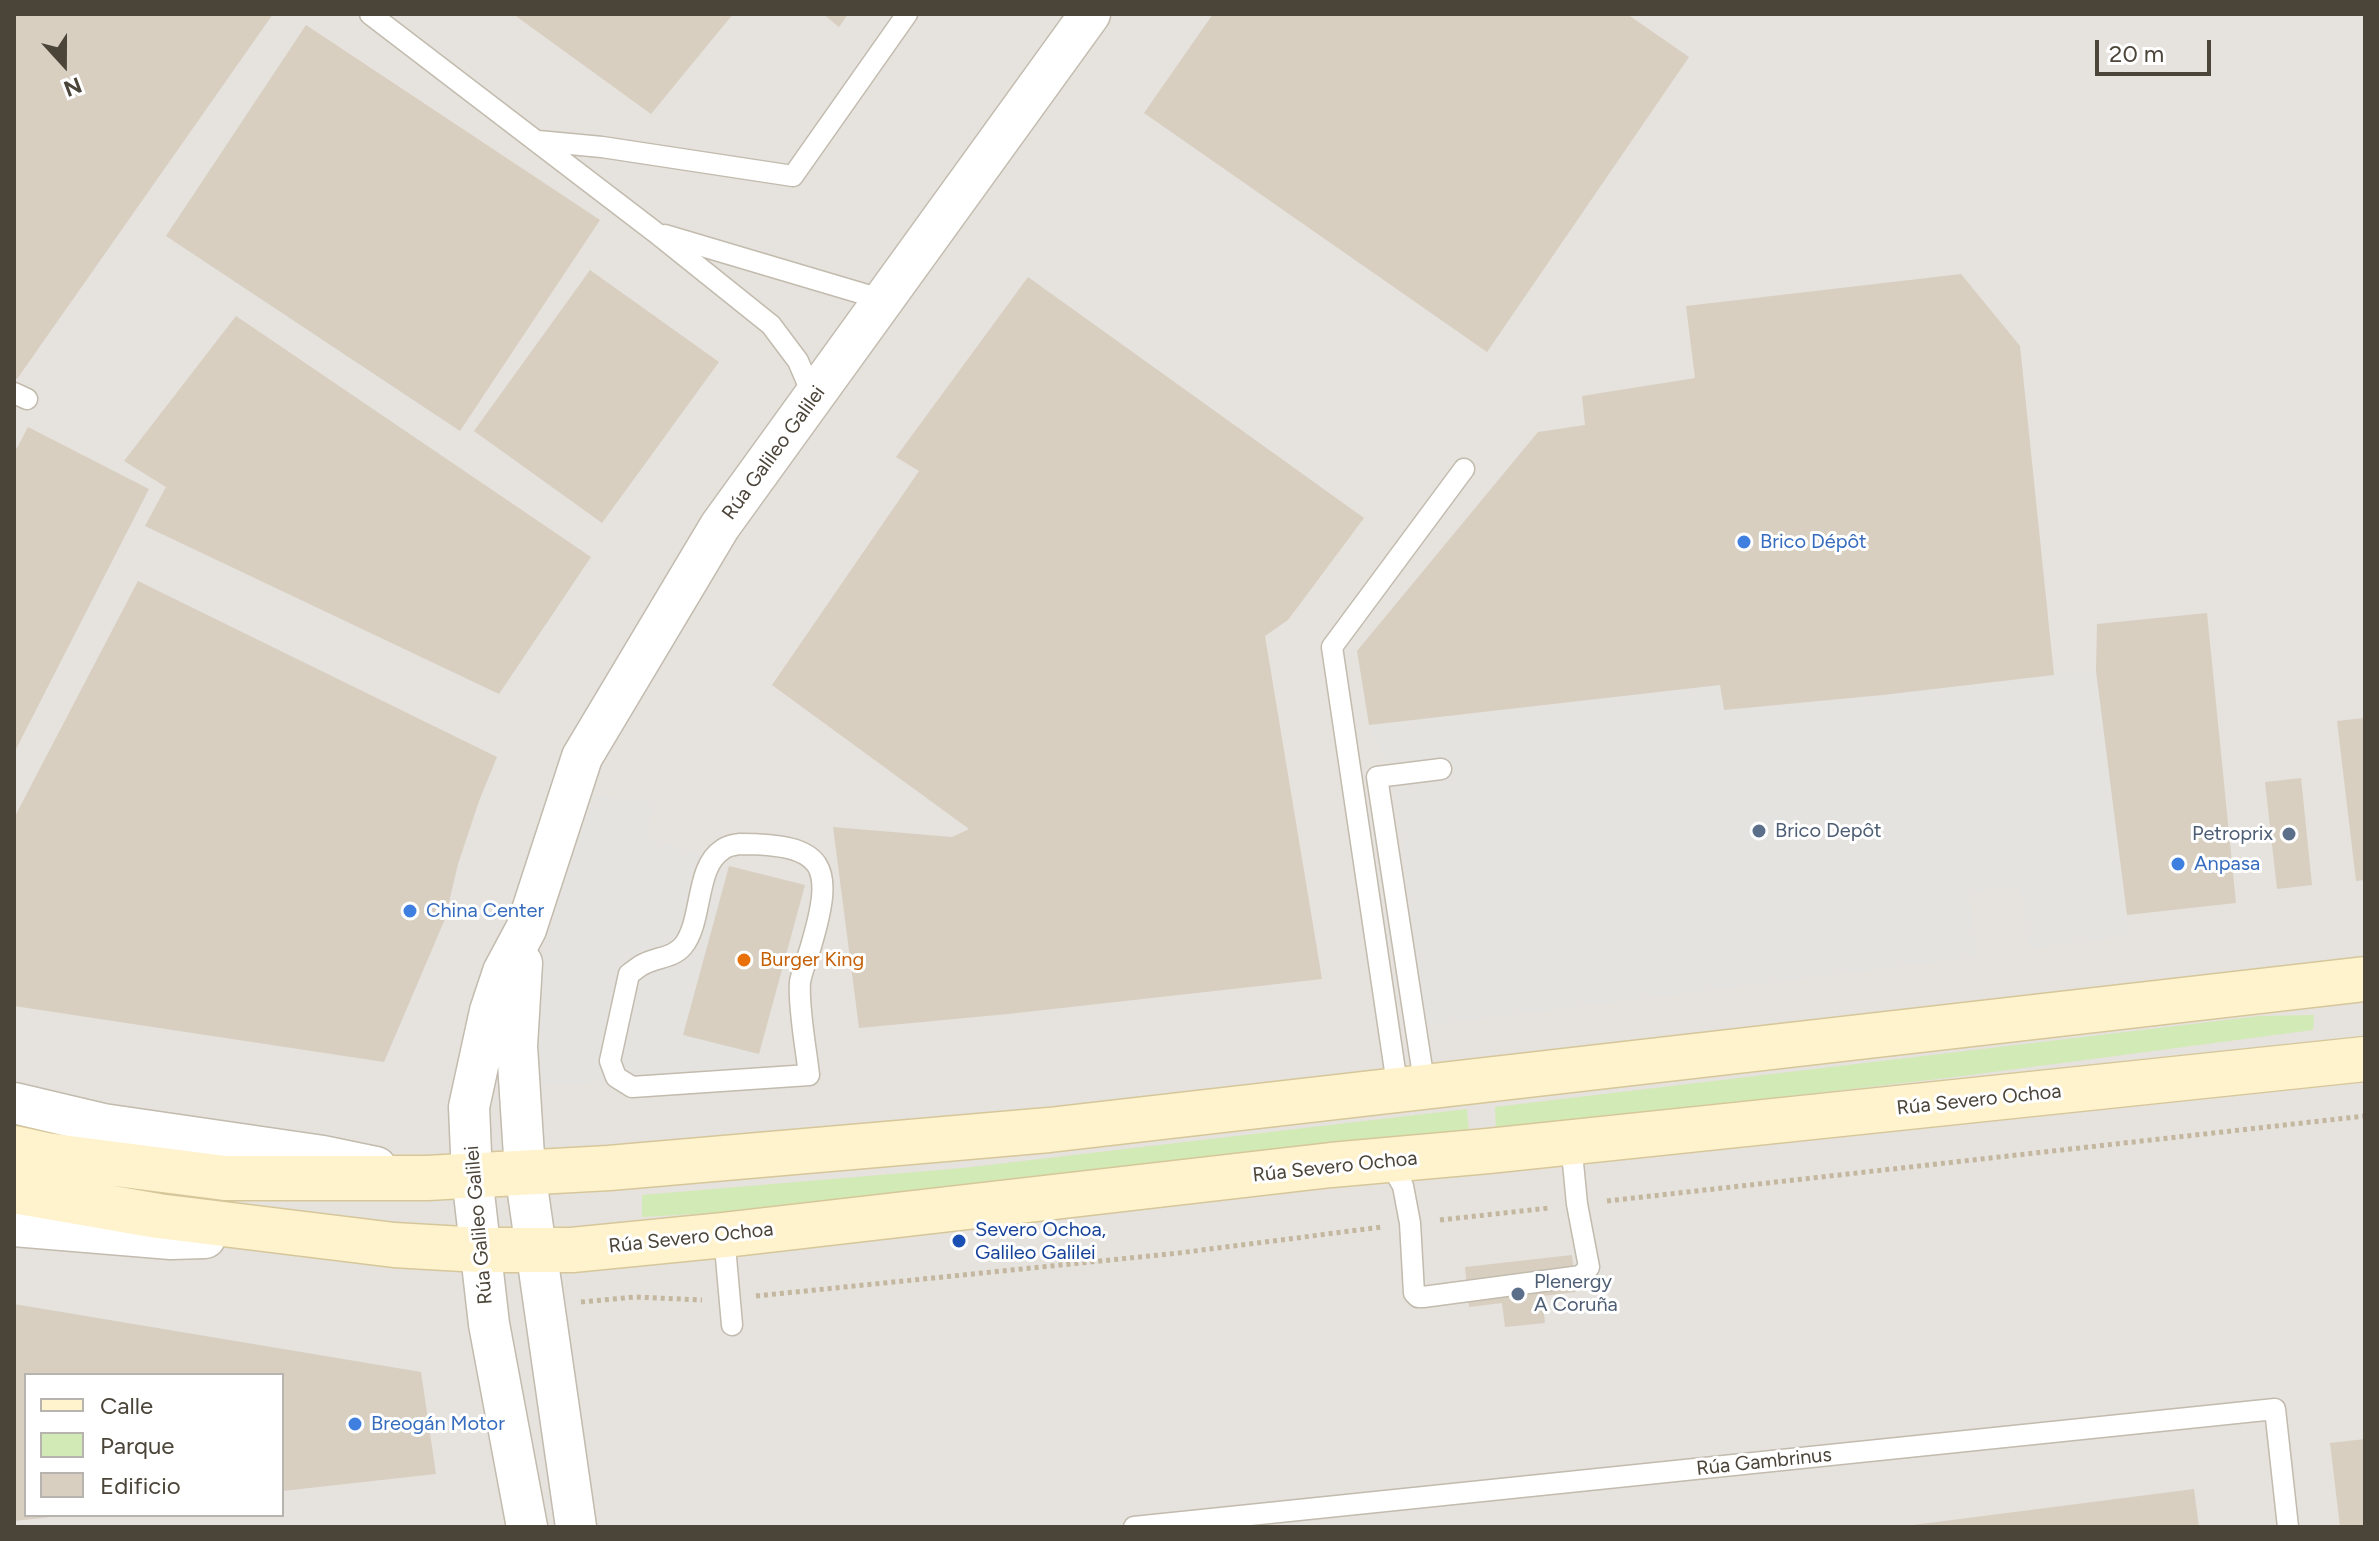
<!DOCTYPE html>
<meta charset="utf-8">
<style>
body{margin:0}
#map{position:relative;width:2379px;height:1541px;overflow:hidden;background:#f6f3ec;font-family:Figtree,sans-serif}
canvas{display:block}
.frame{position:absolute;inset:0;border:16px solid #4b4439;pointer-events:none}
.legend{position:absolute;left:24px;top:1373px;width:260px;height:144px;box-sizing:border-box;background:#fff;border:2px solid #b7b4b0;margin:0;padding:10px 14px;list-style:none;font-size:24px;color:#4b4439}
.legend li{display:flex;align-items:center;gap:16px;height:40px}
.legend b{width:40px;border:2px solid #b7b4b0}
.north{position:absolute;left:24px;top:24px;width:80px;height:80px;-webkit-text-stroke:6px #fff;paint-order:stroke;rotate:159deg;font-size:22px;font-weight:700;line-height:32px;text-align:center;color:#4b4439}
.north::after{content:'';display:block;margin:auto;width:28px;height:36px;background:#4b4439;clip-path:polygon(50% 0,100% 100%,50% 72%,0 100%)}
.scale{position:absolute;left:2095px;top:40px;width:116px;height:36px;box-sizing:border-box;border:4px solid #4b4439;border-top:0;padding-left:10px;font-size:24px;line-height:28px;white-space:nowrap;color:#4b4439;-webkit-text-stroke:6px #fff;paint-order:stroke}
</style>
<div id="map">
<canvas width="2379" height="1541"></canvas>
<div class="frame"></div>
<ul class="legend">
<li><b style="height:10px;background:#fff3cd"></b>Calle</li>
<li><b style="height:22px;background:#d2eab5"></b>Parque</li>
<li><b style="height:22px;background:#d8cfc1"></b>Edificio</li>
</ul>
<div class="north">N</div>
<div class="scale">20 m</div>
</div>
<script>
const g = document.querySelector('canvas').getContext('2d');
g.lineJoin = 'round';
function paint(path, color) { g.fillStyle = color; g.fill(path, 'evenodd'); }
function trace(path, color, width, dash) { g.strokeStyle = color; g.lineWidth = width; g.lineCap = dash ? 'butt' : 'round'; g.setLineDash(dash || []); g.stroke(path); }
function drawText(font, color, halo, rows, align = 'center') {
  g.font = font + ' Figtree,sans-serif'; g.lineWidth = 6; g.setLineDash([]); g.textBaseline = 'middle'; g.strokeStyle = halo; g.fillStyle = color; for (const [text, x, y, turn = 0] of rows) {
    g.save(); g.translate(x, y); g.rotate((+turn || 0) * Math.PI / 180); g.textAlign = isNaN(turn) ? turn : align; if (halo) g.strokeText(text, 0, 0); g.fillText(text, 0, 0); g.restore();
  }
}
paint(new Path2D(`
 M14,14H2365V1527H14ZM26,1375H282V1515H26Z`), '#e6e2dd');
paint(new Path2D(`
 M2314,1015L2313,1030L1955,1077L1496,1130L1495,1107L2260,1016Z
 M1467,1109L1469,1133L804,1208L642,1217V1195L963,1168Z`), '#d2eab5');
paint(new Path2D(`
 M2096,671L2129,936L2028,949L2020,887L1982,891L1969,895L1978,957L1425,1026L1394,775L1369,725L1720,685Z
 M596,796L657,801L646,836L729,866L684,1034L759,1054V1071L540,1086L533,1061L541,965L565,874Z`), '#e5e3e0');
paint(new Path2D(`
 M14,14H273L17,379L14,377Z
 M513,14H733L651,114Z
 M823,14H848L839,27Z
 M1213,14H1627L1689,57L1487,352L1144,113Z
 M306,25L600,220L460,431L166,236Z
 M590,270L719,362L602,523L474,431Z
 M1961,274L2020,346L2054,675L1883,695L1724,710L1720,685L1369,725L1357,651L1538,432L1585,425L1582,396L1695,378L1686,306Z
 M1028,277L1364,518L1288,620L1265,636L1322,979L1008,1014L859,1028L833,827L952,837L969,829L772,685L919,471L896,457Z
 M236,316L591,557L499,694L145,526L166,487L124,461Z
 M28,427L149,489L14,753V447L17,448Z
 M138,581L497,757L479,801L458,864L445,919L384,1062L14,1006V818Z
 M2207,613L2236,903L2127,915L2096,671L2097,624Z
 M2365,718V880L2356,881L2337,721Z
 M2301,778L2312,885L2277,889L2265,782Z
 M729,866L805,885L759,1054L683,1035Z
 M1572,1255L1576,1292L1542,1296L1545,1323L1505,1327L1502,1303L1469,1307L1465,1267Z
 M14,1304L421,1372L436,1474L282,1491V1375H26V1515H51V1517L14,1521Z
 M2365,1439V1527H2340L2330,1443Z
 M2194,1489L2199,1527H1913V1525Z`), '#d8cfc1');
const lane = new Path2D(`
 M370,14L655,232L771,325L798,361L814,398
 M538,141L602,147L793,176L907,14
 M665,235L884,300
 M14,393L27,399
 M739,844C826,844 835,865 811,946C808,957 802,970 800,982C798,1007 806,1048 809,1075L632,1087L616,1077L610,1061L629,974C634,971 639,966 644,964C657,957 673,958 683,946C703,922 695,867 722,850C726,846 734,845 739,844Z
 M1425,1088L1377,777L1441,769
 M1398,1091L1332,647L1464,469
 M1388,1160L1403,1186L1410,1223L1414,1293L1418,1297H1423L1581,1276L1589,1267L1577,1204L1573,1163L1575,1140
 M724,1235L732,1325
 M1134,1527L2275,1409L2288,1527`);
const street = new Path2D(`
 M522,963L517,1046L525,1172L576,1527
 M14,1103L103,1124L323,1156L376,1167
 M14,1226L171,1239L205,1238
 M527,1527L489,1324L472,1176L469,1107L490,1011L503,972L526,929L582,757L720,526L1090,14`);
const secondary = new Path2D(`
 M14,1148L46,1155L225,1178H427L609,1168L1049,1130L2365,979
 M14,1191L158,1216L394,1245L480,1250H572L724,1235L1331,1165L1488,1151L2365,1059`);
trace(lane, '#c2bbae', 23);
trace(street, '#c2bbae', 43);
trace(secondary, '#d6c79b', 47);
trace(new Path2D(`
 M1607,1201L2365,1116
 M1440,1220L1549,1208
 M756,1296L1179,1253L1382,1227
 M581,1302L635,1297L702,1300`), '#c4b79f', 5, [4, 4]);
trace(lane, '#fff', 20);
trace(street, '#fff', 40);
trace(secondary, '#fff3cd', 44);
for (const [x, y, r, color] of [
 [1744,542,8,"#3f7fe0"],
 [1759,831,8,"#5c6f8a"],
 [2289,834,8,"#5c6f8a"],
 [2178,864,8,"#3f7fe0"],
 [410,911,8,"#3f7fe0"],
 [744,960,8,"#e8710a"],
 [959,1241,8,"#1a4fb4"],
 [1518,1294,8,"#5c6f8a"],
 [355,1424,8,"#3f7fe0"]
]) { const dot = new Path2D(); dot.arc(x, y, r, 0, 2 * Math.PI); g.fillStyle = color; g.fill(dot); trace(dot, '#fff', 3); }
drawText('20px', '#4b4439', '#fff', [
 ["Rúa Galileo Galilei",774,453,-54],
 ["Rúa Severo Ochoa",1979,1100,-6],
 ["Rúa Severo Ochoa",1335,1167,-6],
 ["Rúa Galileo Galilei",479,1225,-95],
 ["Rúa Severo Ochoa",691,1238,-6],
 ["Rúa Gambrinus",1764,1462,-6]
]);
drawText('20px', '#366cbe', '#fff', [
 ["Brico Dépôt",1760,542],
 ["Anpasa",2194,864],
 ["China Center",426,911],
 ["Breogán Motor",371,1424]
], 'left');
drawText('20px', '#4e5e75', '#fff', [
 ["Brico Depôt",1775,831],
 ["Petroprix",2273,834,"right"],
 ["Plenergy",1534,1282],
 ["A Coruña",1534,1305]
], 'left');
drawText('20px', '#c56008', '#fff', [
 ["Burger King",760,960]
], 'left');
drawText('20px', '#164399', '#fff', [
 ["Severo Ochoa,",975,1230],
 ["Galileo Galilei",975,1253]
], 'left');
</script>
